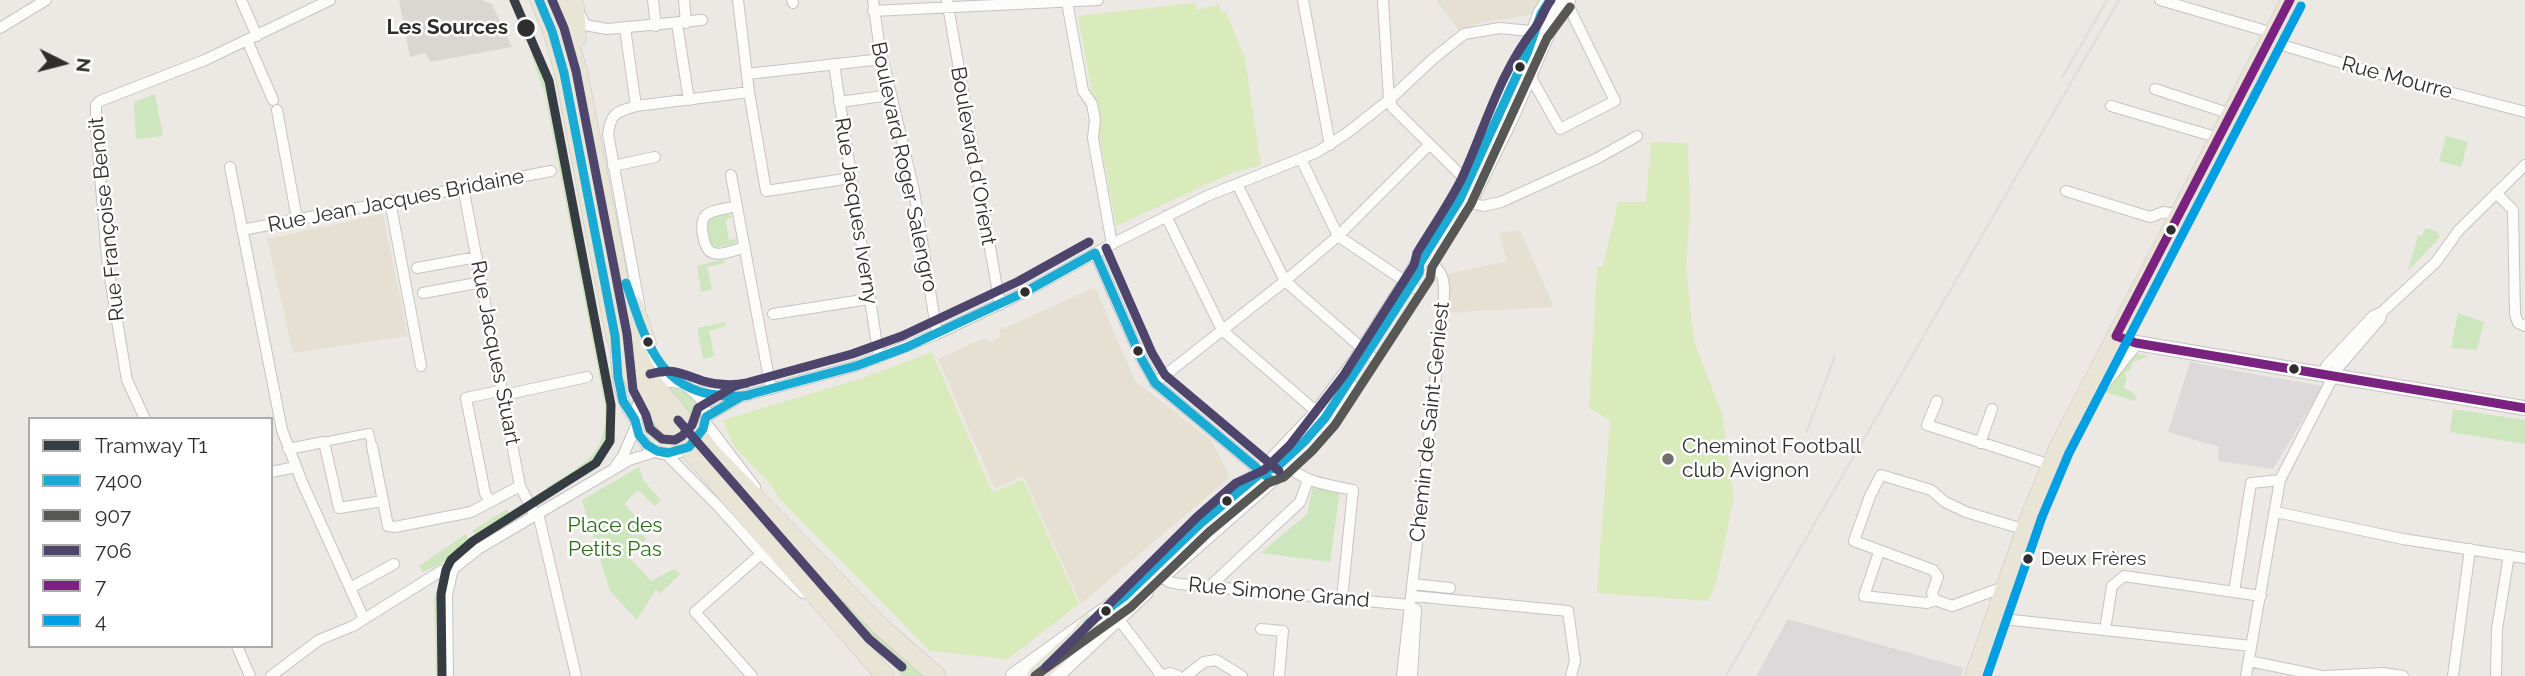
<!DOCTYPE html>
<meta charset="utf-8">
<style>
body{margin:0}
#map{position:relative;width:2525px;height:676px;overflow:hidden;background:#ece8e4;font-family:Raleway,sans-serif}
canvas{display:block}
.legend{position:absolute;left:28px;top:417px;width:245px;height:231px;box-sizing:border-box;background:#fff;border:2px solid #ababab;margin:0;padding:9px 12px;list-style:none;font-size:21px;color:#2e2e2e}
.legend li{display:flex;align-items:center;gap:14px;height:35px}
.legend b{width:35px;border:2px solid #ababab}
.north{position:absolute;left:28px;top:28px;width:70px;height:70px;-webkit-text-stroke:5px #fff;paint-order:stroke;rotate:96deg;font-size:19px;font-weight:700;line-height:28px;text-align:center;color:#2e2e2e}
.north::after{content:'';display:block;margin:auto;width:24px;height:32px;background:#2e2e2e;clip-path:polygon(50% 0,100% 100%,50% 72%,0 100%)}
</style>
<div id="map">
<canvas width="2525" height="676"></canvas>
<ul class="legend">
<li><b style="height:9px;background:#363d42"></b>Tramway T1</li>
<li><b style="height:9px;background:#1aabd5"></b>7400</li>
<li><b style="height:9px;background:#575756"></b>907</li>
<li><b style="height:9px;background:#4e456d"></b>706</li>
<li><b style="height:9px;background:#7a227f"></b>7</li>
<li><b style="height:9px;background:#009fe3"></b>4</li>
</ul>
<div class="north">N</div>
</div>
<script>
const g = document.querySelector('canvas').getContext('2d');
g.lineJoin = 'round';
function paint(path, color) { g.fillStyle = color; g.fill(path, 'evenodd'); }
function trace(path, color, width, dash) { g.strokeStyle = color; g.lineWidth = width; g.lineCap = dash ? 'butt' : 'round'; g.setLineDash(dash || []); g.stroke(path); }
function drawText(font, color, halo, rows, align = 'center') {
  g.font = font + ' Raleway,sans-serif'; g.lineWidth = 5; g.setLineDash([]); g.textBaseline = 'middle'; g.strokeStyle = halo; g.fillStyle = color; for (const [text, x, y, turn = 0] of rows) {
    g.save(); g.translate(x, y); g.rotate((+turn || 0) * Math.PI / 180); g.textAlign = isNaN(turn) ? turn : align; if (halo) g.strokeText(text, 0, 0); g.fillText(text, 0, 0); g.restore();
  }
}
paint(new Path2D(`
 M2190,362L2242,372L2323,386L2273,469L2218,461L2219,447L2168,432Z
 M1788,619L1964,668L1961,676H1756Z`), '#dcd9db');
paint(new Path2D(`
 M1436,0H1544L1536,14L1485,22L1458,30Z
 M383,214L408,336L293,353L267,239Z
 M1520,230L1554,307L1446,313L1448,295L1447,274L1507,261L1499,233Z
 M1095,287L1135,381L1211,440L1230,477L1081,604L1023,476L995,489L938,359L984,338L990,341L999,338L1000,330Z`), '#e6e0d3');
paint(new Path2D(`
 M539,51L552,89L615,419C611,466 587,474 551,496L546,488C583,464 608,456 605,406L545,95L531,54Z
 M155,94L163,136L136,139L134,102Z
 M2446,136L2468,142L2461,167L2439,161Z
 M726,213L733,217L725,220L729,240L738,239L734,244L713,248L708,244L706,219Z
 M2425,228L2436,231L2440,237L2408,271L2418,235L2422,236Z
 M724,259V263L707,267L712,289L701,292L697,266Z
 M2458,313L2484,322L2477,350L2451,348Z
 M725,322L726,326L709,331L714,356L703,359L697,328Z
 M2138,354L2149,356L2133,362L2130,370L2124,373L2127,379L2124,388L2132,392L2137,397L2135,401L2102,391L2129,357Z
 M665,388C687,387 706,405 698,428Z
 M644,406L676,445C653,447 635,429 644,406Z
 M2453,409L2525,420V444L2450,432Z
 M706,454L929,676H902L749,511Z
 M639,467L643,480L661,500L655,506L638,490L624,504L636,517L631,521L646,539L629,557L651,581L674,569L680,574L660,594L656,589L637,620L610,591L582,500Z
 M1313,485L1340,491L1330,562L1261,553L1307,514Z
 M507,509L515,522L480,543L472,531Z
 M466,534L474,548L423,572L419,566Z
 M434,597H444L445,676H436Z`), '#cee6be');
paint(new Path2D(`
 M1195,3L1197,10L1219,4L1221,13L1226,12L1245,58L1261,165L1232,173L1116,226L1078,16Z
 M1651,142L1688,143L1690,211L1686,267L1694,342L1722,413L1734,498L1715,588L1707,601L1597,593L1610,420L1589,408L1597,267L1603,266L1618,202H1646Z
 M932,352L992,492L1023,480L1079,604L1008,659L930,651L779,498L772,486L734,446L723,420L863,378Z`), '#d9eabb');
paint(new Path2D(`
 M399,0H482L492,4L512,47L431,62L425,53L410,57Z`), '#dad6d2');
const pedestrian = new Path2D(`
 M324,442L369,433L372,446`);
const minor = new Path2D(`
 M241,0L257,36
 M653,0L656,26
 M684,0L686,23
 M738,0L749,92L766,191L851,178
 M792,0L793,3
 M873,0L879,44L914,191L937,334
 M947,0L1000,305
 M1303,0L1330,145
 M1383,0L1389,100L1393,108L1471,185
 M2160,0L2273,33
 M1067,2L1083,91L1092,104L1095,120L1093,138L1112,244
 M873,11L1098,0
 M579,12L585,25L607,29L702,20
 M677,24L689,100
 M0,28L46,0
 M625,28L636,106
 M247,40L273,100
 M2269,41L2368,71L2525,112
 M834,64L879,358
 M747,74L882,59
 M1529,74L1560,129L1615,101L1566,1
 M2155,89L2231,114
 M839,102L891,95
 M2111,106L2219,138
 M277,110L297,219
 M1301,159L1338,236L1415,288
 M613,166L655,157
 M230,167L282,430L302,482L364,619
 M731,175L771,389
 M1237,184L1285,281L1371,356
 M463,187L520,486L535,515
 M2066,191L2150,217L2164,212L2179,215
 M2496,193L2513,210L2515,314L2518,323L2525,326
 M390,201L421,366
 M1462,201L1483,206L1501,202L1596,159L1637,136
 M737,206C712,212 696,209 704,240C706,246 707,251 713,253C722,256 737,249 745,247
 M1166,216L1222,330L1318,413
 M242,230L551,171
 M1095,253L1141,358L1155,383L1266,476
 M417,268L477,257
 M423,293L482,282
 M640,309L608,134C611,113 616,112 636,106L749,92
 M773,314L869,299
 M646,338C649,349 655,363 664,370C683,386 713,396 705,426C702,437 695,446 685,450C627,477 614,365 683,384
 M616,352C617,375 619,401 635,420
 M2323,374L2327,365L2373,316L2382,312L2436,262L2459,230L2525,165
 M1155,383L1285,281L1338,236L1429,145
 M694,391L740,397
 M504,395L587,377
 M1937,401L1927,425L2051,465
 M706,417L740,397L856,366L937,334L1025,292L1112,244L1207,196L1317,152L1347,133L1389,100L1434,58L1464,34L1500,28L1541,32
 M145,419L127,380L115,309L107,258L96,128V105L100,101L205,60L330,0
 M706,423L755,487
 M1980,443L1992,409
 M372,446L388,526L395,527L471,512L520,486
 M288,449L324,442L339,508L383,501
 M665,453L717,505L761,554L803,593
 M1287,465C1304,483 1330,485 1353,490L1342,599
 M615,467L623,456L636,426
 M271,472L296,467
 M490,502L485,493L466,398L503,390
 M2276,512L2403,539L2525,558
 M538,513L576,676
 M1879,552L1864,596L1927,603L1935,600
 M1158,573L1169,582L1180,584L1410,605
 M1412,584L1450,588
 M2006,586L1952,606L1935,600L1932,593L1938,577L1933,570L1854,541L1870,496L1881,475L1931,490L1945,502L1966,512L2026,530
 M352,587L394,564
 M1208,588L1300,502L1308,480
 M2234,592L2261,596
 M1413,596L1568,611L1575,661L1571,676
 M1114,613L1161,675
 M1994,618L2251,646
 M1261,629L1283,631L1279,676
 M2105,630L2112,586L2124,576L2234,592L2251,483L2280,480
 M237,646L250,676
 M2249,661L2322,676
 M271,676L319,640L353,626L441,571L453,569L478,549L614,469L629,460L658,451
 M448,676L447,595L453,569
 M752,676L695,612L761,554
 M1159,676L1170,673L1178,676
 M1186,676L1204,662L1216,660L1242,676
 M1402,676L1443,314C1444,282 1449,278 1425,256
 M1412,676L1416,609
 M2246,676L2280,480L2337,369L2380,319L2382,312
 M2326,676L2383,673L2403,676
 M2453,676L2470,549
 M2496,676L2497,629L2509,555`);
const tertiary = new Path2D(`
 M2116,336L2136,343L2525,408
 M2086,399C2102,390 2120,359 2136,343`);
const secondary = new Path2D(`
 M1471,197L1510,118L1554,16L1567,0
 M1161,576L1293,460L1326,421L1350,387
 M1014,676L1124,597L1201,523L1262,472L1318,413L1356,362L1460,199L1528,51L1541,14L1550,0
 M1055,676L1145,592`);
const primary = new Path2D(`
 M539,0L552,31L564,73L615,336L627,369L650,405L885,676
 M557,0L578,70L629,331L648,377L711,452L881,627L937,676
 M575,6L577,38
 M634,305L647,343
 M1036,676L1079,637L1089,623
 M1974,676L2031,513L2058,448L2290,0`);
trace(pedestrian, '#c5c4c5', 10);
trace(minor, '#c5c4c5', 12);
trace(tertiary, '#c5c4c5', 16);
trace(secondary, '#c5c4c5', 18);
trace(primary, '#c6c5c4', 19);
trace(pedestrian, '#fcfcfb', 8);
trace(minor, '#fcfcfb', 10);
trace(tertiary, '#fcfcfb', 14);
trace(secondary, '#fcfcfb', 16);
trace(primary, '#e8e4d6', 18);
trace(new Path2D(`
 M2063,76L2107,0
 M1807,431L1835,356
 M1726,676L2119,0`), '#dfdfe1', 2.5);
trace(new Path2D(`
 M539,0L552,31L564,73L615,336L618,377L623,401L635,420L639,435L647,445L657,451L668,453L689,447L703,429L706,417L740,397L856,366L907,347L1025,292L1095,253
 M1095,253L1141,358L1155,383L1271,480
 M626,283C642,327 653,381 705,393C720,396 734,398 749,395
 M1036,676L1079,637L1089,623L1124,597L1201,523L1262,472L1277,467L1304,442L1325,418L1419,273L1420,263L1460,199L1528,51L1541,14L1550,0`), '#1aabd5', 9);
trace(new Path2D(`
 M1035,676L1131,607L1209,532L1268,483L1284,477L1312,451L1335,425L1430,279L1432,267L1471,204L1547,38L1570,7`), '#575756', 9);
trace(new Path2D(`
 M552,0L564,28L576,71L627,334L633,390L646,415L650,429L662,439L675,440L682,436L692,425L698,408L735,386L852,354L902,336L1019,281L1089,242
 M1106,248L1152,353L1165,375L1279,471
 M650,374C672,367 682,374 703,381C717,385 732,386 747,383
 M678,420L869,639L902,667
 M1046,667L1197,517L1236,483L1264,470L1290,445L1344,375L1414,265L1417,253C1432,228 1449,204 1462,178C1485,128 1500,71 1535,28C1542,19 1544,9 1551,0`), '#4e456d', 9);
trace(new Path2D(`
 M2116,336L2136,343L2525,408
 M2116,336L2290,0`), '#7a227f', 9);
trace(new Path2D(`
 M1987,676L2042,517L2069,453L2301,6`), '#009fe3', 9);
trace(new Path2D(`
 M442,676L441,594L446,570L451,560L473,541L596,463L610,441L611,405L549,81L514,0`), '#363d42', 9);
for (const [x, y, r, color] of [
 [526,28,10,"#2e2e2e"],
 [1520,67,6,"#2e2e2e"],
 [2171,230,6,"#2e2e2e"],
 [1025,292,6,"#2e2e2e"],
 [648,342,6,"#2e2e2e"],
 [1138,351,6,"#2e2e2e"],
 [2294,369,6,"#2e2e2e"],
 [1668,459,7,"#706f6e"],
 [1227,501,6,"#2e2e2e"],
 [2028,559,6,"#2e2e2e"],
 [1106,611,6,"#2e2e2e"]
]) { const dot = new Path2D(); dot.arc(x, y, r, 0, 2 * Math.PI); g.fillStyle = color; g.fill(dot); trace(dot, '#fff', 2.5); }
drawText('19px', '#2e2e2e', '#fff', [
 ["Deux Frères",2041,559]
], 'left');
drawText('bold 21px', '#2e2e2e', '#fff', [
 ["Les Sources",508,28]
], 'right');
drawText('21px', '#2e2e2e', '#fff', [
 ["Rue Mourre",2397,78,15],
 ["Boulevard d'Orient",973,156,80],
 ["Boulevard Roger Salengro",904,167,78],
 ["Rue Jean Jacques Bridaine",396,201,-11],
 ["Rue Jacques Iverny",856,211,81],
 ["Rue Françoise Benoit",107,219,-96],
 ["Rue Jacques Stuart",495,353,79],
 ["Chemin de Saint-Geniest",1430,422,-84],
 ["Rue Simone Grand",1279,593,5]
]);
drawText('21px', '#2e2e2e', '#fff', [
 ["Cheminot Football",1682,447],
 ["club Avignon",1682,471]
], 'left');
drawText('21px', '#2c6e1b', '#fff', [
 ["Place des",615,526],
 ["Petits Pas",615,550]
]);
</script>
